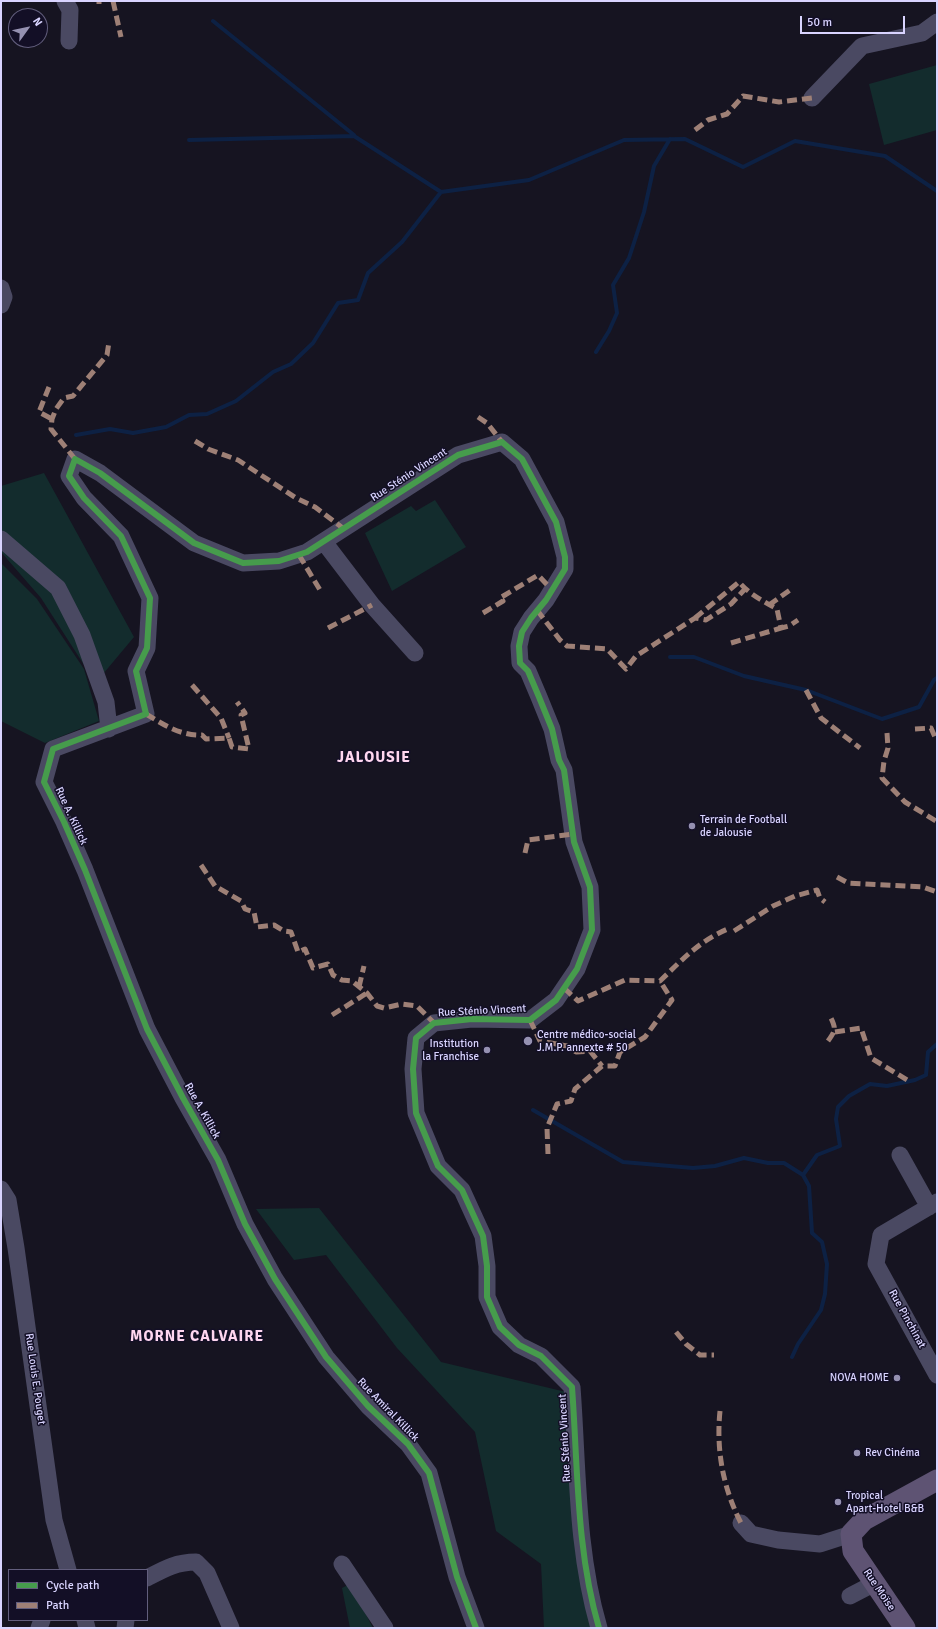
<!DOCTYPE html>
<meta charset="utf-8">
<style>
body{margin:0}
#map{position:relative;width:938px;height:1629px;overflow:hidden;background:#161421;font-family:Signika,sans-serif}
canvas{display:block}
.frame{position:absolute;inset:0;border:2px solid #d9d4ff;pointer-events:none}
.legend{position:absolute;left:8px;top:1569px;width:140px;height:52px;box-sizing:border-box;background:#130f26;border:1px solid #625e7d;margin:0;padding:5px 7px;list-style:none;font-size:12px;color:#d9d4ff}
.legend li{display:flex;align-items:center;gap:8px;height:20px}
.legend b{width:20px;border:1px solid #625e7d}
.north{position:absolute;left:8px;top:8px;width:40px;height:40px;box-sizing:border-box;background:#130f26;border:1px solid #625e7d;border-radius:50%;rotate:57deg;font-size:11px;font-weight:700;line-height:16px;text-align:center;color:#d9d4ff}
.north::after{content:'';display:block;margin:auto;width:14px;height:18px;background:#9591b1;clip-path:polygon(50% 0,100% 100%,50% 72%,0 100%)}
.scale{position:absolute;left:800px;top:16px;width:105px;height:18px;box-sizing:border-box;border:2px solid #d9d4ff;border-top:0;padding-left:5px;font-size:12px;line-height:14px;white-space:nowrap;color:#d9d4ff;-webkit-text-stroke:3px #130f26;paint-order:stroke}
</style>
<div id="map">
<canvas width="938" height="1629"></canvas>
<div class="frame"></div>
<ul class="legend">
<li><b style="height:5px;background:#469c4c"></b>Cycle path</li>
<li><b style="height:5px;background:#9e8076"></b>Path</li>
</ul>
<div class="north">N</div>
<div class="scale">50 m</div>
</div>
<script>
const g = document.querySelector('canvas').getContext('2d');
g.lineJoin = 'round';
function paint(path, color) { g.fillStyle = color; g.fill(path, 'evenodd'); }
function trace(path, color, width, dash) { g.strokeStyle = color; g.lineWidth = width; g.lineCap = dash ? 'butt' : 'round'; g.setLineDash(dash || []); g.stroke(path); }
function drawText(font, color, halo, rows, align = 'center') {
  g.font = font + ' Signika,sans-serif'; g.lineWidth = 3; g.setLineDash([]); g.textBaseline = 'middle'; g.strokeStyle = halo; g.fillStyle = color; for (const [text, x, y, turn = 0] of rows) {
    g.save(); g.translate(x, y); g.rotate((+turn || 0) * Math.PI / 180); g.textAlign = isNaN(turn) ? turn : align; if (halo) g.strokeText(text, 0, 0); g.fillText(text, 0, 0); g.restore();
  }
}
paint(new Path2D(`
 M937,65V130L884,145L869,84Z
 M44,473L134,637L93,686L86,668L41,598L1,552V486Z
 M435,500L466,547L392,591L365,533L411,506L416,511Z
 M1,563L37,599L84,669L99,721L45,743L1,721Z
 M319,1208L441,1362L566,1392L595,1628H544L541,1564L496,1531L475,1432L397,1348L326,1255L294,1260L256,1209Z
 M350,1584L373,1628H350L342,1588Z`), '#132c2d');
trace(new Path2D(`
 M213,21L354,135
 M189,140L354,136L441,192
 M596,352L609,331L617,313L613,285L629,258L644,212L654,166L670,139
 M76,435L110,429L133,433L166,427L189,415L207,414L236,401L273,372L291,364L313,343L338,303L358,300L368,273L402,242L441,192L529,180L624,140L685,139L743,167L795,141L885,156L937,191
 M670,657H694L744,676L806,690L882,719L919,707L934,680L937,678
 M533,1110L623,1162L693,1168L715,1166L744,1158L768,1163H784L803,1175
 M792,1357L798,1344L821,1310L825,1294L827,1264L822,1242L812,1233L809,1186L803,1175L817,1155L840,1146L836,1119L838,1107L849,1096L870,1084L887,1086L915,1080L926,1075L928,1052L937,1044`), '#0d2144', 4);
trace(new Path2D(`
 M65,1L70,10L69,41
 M812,98L862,46L922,33L937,22
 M1,288L4,297L1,305
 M1,539L58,588L82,635L106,702L109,729
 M324,542L372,605L415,653
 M900,1155L929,1207
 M1,1189L8,1200L16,1248L54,1520L68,1570
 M937,1202L881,1235L876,1264L937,1375
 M741,1523L751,1534L778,1540L820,1544L851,1534
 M342,1564L385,1628
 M147,1578C164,1569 176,1562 196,1562L207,1573L231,1628
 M850,1596L875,1583
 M85,1620L87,1628
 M39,1628L42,1620
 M125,1628L126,1620
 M476,1628L457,1577L429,1473L408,1444L368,1406L326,1357L275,1279L245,1224L218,1160L183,1098L147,1029L85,870L64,822L44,782L53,749L146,714L136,671L147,648L150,598L121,536L84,498L69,476L75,459L100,473L194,543L243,563L279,561L307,552L458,455L502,442L522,459L556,522L565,557V569L546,600L531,618L522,632L519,646L520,663L528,671L539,697L552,729L559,760L564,770L574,842L590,887L592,930L577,969L556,1000L530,1020L472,1019L434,1023L416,1038L413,1069L416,1113L438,1166L462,1190L483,1236L487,1266V1297L500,1327L519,1345L541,1356L572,1387C578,1468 576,1549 599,1628`), '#4a4962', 17);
trace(new Path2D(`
 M905,1628L853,1551L851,1534L864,1520L937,1480`), '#5e5373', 21);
trace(new Path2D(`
 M99,1V4
 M113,1L121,37
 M695,130L708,120L727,114L743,96L779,102L812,98
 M49,387L39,412L52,419
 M478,417L487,423L502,442
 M195,441L208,449L238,460L296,498L315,507L344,529
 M75,459L51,429L52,419L56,409L64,398L73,396L107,355L109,342
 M299,555L320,590
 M769,605L790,590
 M537,610L560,640L567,646L607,649L626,669L636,656L695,618L706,620L731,604L745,589
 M483,613L503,601L500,598L538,575L552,590
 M695,618L739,582C749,594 763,601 777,609L781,628L789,626L798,620
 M328,628L372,605
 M731,643L781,628
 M192,685L221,718L229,738
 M806,690L821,718L860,748
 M146,714C164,725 181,736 202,735L206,739L229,738L232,747L249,749L241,715L245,713L237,702
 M915,729L931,728L935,737L937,738
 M887,733L888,748L884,761L882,778L905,802L936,821
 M525,853L528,840L573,834
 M201,865L215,886L241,901L245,909L254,912L257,927L274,925L284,931L291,932L298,952L305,949L313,968L328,964L333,975L342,980L352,981L367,993L377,1006L384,1008L402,1004L417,1006L434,1023
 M837,877L848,883L923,887L937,892
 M734,931L773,906L795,896L817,890L820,898L825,902
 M359,987L364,966
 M564,988L578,1001L625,980L660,981C682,960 700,940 730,928
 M332,1015L367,993
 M530,1020L540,1041L567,1046L576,1052L590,1051L602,1066
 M835,1032L861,1028L871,1058L909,1081
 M828,1041C836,1030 836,1028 830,1016
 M548,1154L547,1128L557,1104L571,1101L575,1089L602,1066H615L620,1052L645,1037L672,1000L660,981
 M676,1332L686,1344L700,1355H714
 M720,1411C716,1450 723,1488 741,1523`), '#9e8076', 5, [10, 5]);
trace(new Path2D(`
 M476,1628L457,1577L429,1473L408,1444L368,1406L326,1357L275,1279L245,1224L218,1160L183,1098L147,1029L85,870L64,822L44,782L53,749L146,714L136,671L147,648L150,598L121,536L84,498L69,476L75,459L100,473L194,543L243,563L279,561L307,552L458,455L502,442L522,459L556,522L565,557V569L546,600L531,618L522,632L519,646L520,663L528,671L539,697L552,729L559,760L564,770L574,842L590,887L592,930L577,969L556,1000L530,1020L472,1019L434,1023L416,1038L413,1069L416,1113L438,1166L462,1190L483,1236L487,1266V1297L500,1327L519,1345L541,1356L572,1387C578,1468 576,1549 599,1628`), '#469c4c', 6);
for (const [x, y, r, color] of [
 [692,826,4,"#9591b1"],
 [528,1041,5,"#9591b1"],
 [487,1050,4,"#9591b1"],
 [897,1378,4,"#9591b1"],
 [857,1453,4,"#9591b1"],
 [838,1502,4,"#9591b1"]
]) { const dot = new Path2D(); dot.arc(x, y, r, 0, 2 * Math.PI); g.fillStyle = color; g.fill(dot); trace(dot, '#130f26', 1.5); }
drawText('11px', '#d9d4ff', '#130f26', [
 ["Rue Sténio Vincent",409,475,-33],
 ["Rue A. Killick",71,816,65],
 ["Rue Sténio Vincent",482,1011,-3],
 ["Rue A. Killick",202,1111,61],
 ["Rue Pinchinat",907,1319,61],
 ["Rue Louis E. Pouget",35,1379,82],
 ["Rue Amiral Killick",388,1410,46],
 ["Rue Sténio Vincent",565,1438,-93],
 ["Rue Moïse",879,1590,56]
]);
drawText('11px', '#d9d4ff', '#130f26', [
 ["Terrain de Football",700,820],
 ["de Jalousie",700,833],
 ["Centre médico-social",537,1035],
 ["J.M.P. annexte # 50",537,1048],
 ["Institution",479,1044,"right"],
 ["la Franchise",479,1057,"right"],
 ["NOVA HOME",889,1378,"right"],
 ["Rev Cinéma",865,1453],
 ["Tropical",846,1496],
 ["Apart-Hotel B&B",846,1509]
], 'left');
g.letterSpacing = '1px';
drawText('bold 15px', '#ffd6f0', '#130f26', [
 ["JALOUSIE",374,758],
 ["MORNE CALVAIRE",197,1337]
]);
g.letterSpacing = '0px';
</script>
